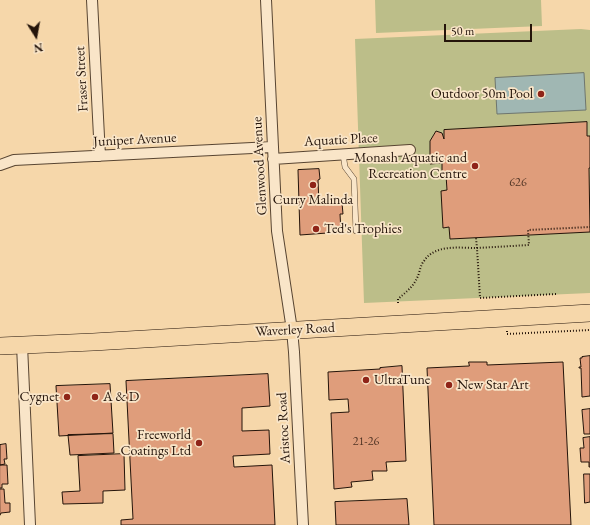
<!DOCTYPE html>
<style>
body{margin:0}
#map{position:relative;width:590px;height:525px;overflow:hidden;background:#f6d7aa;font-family:"EB Garamond",serif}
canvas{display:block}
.north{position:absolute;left:16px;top:16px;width:40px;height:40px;-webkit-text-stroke:3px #f9e5c8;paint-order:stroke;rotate:169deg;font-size:11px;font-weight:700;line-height:16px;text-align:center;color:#24140a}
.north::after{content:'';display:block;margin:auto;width:14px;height:18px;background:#24140a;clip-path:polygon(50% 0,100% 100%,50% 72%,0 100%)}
.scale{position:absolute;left:444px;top:24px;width:88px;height:18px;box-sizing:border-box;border:2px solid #24140a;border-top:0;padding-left:5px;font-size:12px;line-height:14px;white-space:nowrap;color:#24140a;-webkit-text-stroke:3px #f9e5c8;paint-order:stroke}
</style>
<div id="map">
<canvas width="590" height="525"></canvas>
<div class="north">N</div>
<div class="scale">50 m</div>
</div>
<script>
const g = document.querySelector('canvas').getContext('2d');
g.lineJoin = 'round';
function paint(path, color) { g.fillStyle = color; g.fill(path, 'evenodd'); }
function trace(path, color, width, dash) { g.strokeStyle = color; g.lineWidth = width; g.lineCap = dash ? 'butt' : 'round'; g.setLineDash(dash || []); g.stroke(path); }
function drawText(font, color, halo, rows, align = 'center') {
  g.font = font + ' "EB Garamond",serif'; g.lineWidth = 3.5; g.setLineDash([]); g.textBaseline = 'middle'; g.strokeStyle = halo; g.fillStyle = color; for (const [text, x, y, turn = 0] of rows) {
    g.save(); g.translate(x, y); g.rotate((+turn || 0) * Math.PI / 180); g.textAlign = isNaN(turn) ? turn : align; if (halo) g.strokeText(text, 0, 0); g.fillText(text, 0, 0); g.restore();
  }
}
paint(new Path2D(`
 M375,0H541L542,26L376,33Z
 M581,29L590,30V293L364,303L355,39Z`), '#bcbe89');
const water = new Path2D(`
 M584,73L586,110L497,114L495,78Z`);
paint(water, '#a0b7b3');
trace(water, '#6e766f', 1);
const building = new Path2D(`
 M587,122V136H590V168H589L590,232L450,239L449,227L443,228L441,191L447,190L446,175H442V163L430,164V141L436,131L442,133L444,139V130Z
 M319,169L320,179L318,180L319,204L342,203L343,214H340L341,232L300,235L298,170Z
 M590,356V396L582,397L581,368H579V367H581L580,358H582V357Z
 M469,362H487V365L563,362L571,525H434L427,368L469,366Z
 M402,366L406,461L386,462L387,471H372L373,480L351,482L352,487L334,489L331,413L349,412L348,399L329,400L328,372L380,369V368Z
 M268,374L270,406L242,408V431L269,430L270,454L233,456L234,467L272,465L275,525H121V520L133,519L126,381Z
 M110,384L113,433L59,436L56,386Z
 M590,409V434H584L582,410Z
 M113,434L114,453L70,455L68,435Z
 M590,437V467H589V462H581L580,448H584L583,438Z
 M6,444L7,459H4L5,464L0,465V445Z
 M124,454L125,490L103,491V503L63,504L62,492L80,491L78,456Z
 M0,465H7L8,484H2V488H0Z
 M584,474H590V502L585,503Z
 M0,489H4L5,503H10V512L1,513L0,515Z
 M407,499L409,525H336L335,502Z`);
paint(building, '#df9d7b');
trace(building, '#24140a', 1);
const service = new Path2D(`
 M343,154L345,167L354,179L356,231`);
const minor = new Path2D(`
 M92,0L100,156
 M266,0L277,231L292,330L294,352L303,525
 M273,159L410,150
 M0,165L14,160L272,147
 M22,345L30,525`);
const primary = new Path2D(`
 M0,346L93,342L590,313`);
trace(service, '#584532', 6);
trace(minor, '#584532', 12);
trace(primary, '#24140a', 18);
trace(new Path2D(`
 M556,294L480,298L477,248L529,245L528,230L590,227
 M398,303V299C405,293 413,287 417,278C420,273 420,265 424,261C435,244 459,248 477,248L476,238
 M507,331V334L590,330`), '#24140a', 2, [1, 2]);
trace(service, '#f9e5c8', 5);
trace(minor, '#f9e5c8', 10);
trace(primary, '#f6d7aa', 17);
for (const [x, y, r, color] of [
 [541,94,4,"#8f2418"],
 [475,166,4,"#8f2418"],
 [313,185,4,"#8f2418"],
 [316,229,4,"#8f2418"],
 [366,380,4,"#8f2418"],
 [449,385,4,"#8f2418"],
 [67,397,4,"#8f2418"],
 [95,397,4,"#8f2418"],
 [199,443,4,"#8f2418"]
]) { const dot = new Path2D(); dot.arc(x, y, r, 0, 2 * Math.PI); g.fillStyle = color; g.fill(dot); trace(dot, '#f9e5c8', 1.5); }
drawText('12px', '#533626', null, [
 ["626",518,183],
 ["21-26",366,442]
]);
drawText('14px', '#24140a', '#f9e5c8', [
 ["Fraser Street",82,79,-93],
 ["Juniper Avenue",135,140,-3],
 ["Aquatic Place",341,140,-3],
 ["Glenwood Avenue",260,166,-93],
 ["Waverley Road",295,330,-3],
 ["Aristoc Road",284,428,-93]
]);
drawText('14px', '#24140a', '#f9e5c8', [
 ["Outdoor 50m Pool",533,94],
 ["Monash Aquatic and",467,158],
 ["Recreation Centre",467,174],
 ["Curry Malinda",313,200,"center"],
 ["Ted's Trophies",324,229,"left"],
 ["UltraTune",374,380,"left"],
 ["New Star Art",457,385,"left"],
 ["Cygnet",59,397],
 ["A & D",103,397,"left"],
 ["Freeworld",191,435],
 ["Coatings Ltd",191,451]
], 'right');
</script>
